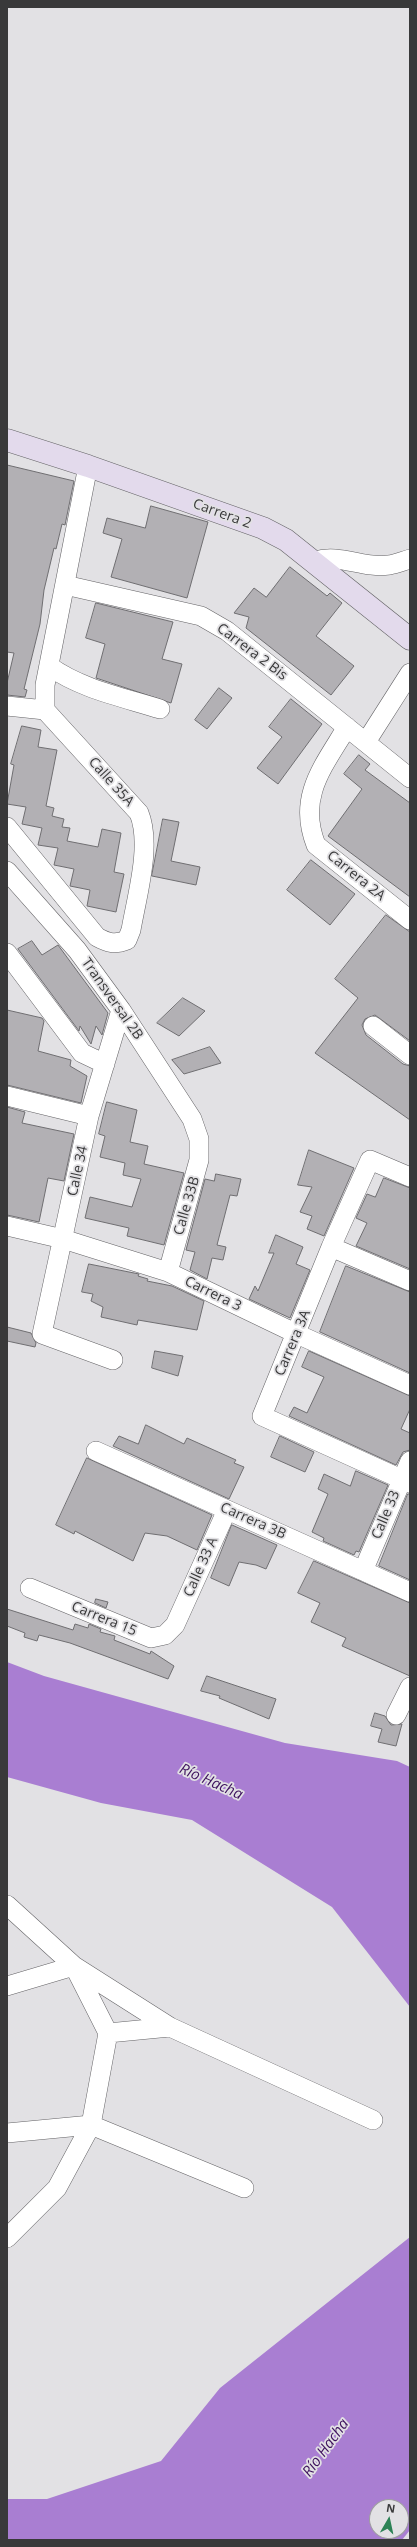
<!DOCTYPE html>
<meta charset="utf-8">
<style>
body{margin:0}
#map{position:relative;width:417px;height:2547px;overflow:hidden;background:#e2e1e4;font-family:"Open Sans",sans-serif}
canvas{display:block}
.frame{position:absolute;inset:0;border:8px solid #39393a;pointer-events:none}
.north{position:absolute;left:369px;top:2499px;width:40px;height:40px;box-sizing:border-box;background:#e2e1e4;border:1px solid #9e9ea0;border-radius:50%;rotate:9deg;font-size:11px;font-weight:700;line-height:16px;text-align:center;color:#39393a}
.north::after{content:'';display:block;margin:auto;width:14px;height:18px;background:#2c8255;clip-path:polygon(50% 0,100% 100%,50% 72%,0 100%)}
</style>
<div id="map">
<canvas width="417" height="2547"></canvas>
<div class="frame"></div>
<div class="north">N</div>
</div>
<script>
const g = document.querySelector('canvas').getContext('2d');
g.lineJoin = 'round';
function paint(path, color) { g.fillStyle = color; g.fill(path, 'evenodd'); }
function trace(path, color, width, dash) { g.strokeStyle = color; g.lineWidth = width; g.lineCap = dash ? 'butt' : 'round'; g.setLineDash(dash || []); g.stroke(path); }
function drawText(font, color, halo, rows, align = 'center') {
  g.font = font + ' "Open Sans",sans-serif'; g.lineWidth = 3.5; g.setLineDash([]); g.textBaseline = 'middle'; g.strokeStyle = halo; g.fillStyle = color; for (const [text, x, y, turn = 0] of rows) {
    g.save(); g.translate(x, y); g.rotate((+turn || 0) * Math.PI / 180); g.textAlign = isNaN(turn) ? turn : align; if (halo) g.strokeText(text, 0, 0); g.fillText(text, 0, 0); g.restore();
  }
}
paint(new Path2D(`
 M7,1662L44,1676L285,1743L397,1761L410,1767V2007L332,1907L192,1820L101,1803L7,1777Z
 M410,2237V2530L402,2540H7V2499H47L161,2461L220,2388ZM377,2507H401V2531H377Z`), '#a97ed2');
const building = new Path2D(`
 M7,465L74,481L65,525L62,524L56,549L54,548L44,590L40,624L24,689L27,690L25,697L7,695V683L14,653L7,652Z
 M151,506L208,522L187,598L111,577L122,539L103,533L107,518L145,528Z
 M290,567L327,596L330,593L342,603L316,636L354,666L331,695L246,628L249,617L234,613L254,588L266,597Z
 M96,603L173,622L162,659L182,664L171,703L96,678L105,644L86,638Z
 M219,688L232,698L207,729L195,720Z
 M291,699L322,724L278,784L257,768L282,737L269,727Z
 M22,726L41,730L38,747L57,750L46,806L54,808L52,816L64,819L62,827L70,828L67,841L98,847L102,829L121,833L114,872L124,874L116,912L87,906L90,890L70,886L74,869L54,865L58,848L38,845L42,828L22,824L26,807L7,804L14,765L11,764Z
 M359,755L370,764L365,770L410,803V897L328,836L362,789L344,774Z
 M163,819L179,822L171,861L200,867L196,885L152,876Z
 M311,860L355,894L330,925L287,890Z
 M386,915L410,932V1041L375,1015L365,1019L362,1025L366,1035L403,1064L410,1066V1120L315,1053L358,998L335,979Z
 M32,941L42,955L58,945L108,1013L102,1035L96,1026L91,1044L80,1026L79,1031L18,949Z
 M183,998L205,1011L179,1036L157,1023Z
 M7,1010L42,1018L44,1021L38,1051L71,1060L70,1066L87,1076L81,1103L7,1085Z
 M210,1047L221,1063L184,1074L172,1060Z
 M107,1102L137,1110L130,1142L148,1146L144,1164L184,1173L164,1245L127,1236L129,1228L85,1218L90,1197L132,1207L141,1179L123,1175L125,1163L100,1157L105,1136L99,1134Z
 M7,1107L25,1112L22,1123L74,1134L64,1181L48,1178L39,1222L7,1215Z
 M309,1150L354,1168L324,1236L307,1229L312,1216L300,1212L312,1187L298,1185Z
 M216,1174L241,1179L237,1196L230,1195L217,1245L226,1247L223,1260L212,1258L207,1279L190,1270L195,1252L186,1250L205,1179L214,1181Z
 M384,1178L410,1188V1269L356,1246L367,1223L356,1218L367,1194L375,1197Z
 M276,1235L303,1247L296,1264L310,1270L290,1318L249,1299L255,1286L258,1291L274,1253H269Z
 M89,1264L139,1274L138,1276L148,1279L147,1281L172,1286L204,1301L197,1330L138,1320L137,1325L101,1317L103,1307L91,1301L93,1294L82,1292Z
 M346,1266L410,1292V1373L320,1332Z
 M7,1327L31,1333L36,1343L35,1347L7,1341Z
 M155,1351L183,1356L178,1376L152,1368Z
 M309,1351L410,1396V1409L401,1429L410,1433V1450L403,1452L396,1465L289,1416L294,1407L307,1413L324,1377L302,1367Z
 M146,1425L184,1444L187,1438L236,1460L234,1463L244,1467L229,1499L113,1446L119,1436L138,1444Z
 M280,1436L314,1452L305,1472L271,1457Z
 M87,1458L212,1515L197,1550L167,1536L145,1533L133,1561L75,1531L74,1534L56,1525Z
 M356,1471L388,1485L359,1552L356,1551L354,1555L323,1541L324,1538L312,1532L328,1494L318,1489L324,1474L350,1486Z
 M408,1494H410V1580L379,1566Z
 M232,1525L277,1545L266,1569L256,1565L239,1562L229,1586L211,1578Z
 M314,1561L410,1603V1676L342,1646L346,1638L311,1622L320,1603L298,1593Z
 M96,1599L108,1602L106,1608L95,1603Z
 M7,1609L73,1630L75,1624L88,1628L89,1624L101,1629L100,1632L115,1636L114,1640L150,1654L151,1651L174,1666L168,1679L70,1643L39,1635L37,1641L24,1637L25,1633L7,1626Z
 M207,1676L276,1699L269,1719L219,1698L220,1696L201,1691Z
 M375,1713L385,1716L391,1725L402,1724L396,1746L378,1742L382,1729L371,1726Z`);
paint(building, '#b2b0b4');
trace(building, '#6f6e71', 1);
const street = new Path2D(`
 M315,561C340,553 363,569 389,565C396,564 403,561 410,559
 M65,585L201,616L227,631L410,778
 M49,666C81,689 122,697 160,709
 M7,706L45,710
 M347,727C323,767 297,797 316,845L410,920
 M366,742L410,673
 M7,827L97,937C108,943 115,945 127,940L131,930C137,895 152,845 139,813L45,710V685L88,466
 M7,871L77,950L121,1010L192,1119L199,1139V1160L168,1272
 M7,953L82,1053L105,1064
 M373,1026L410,1055
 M7,1096L89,1116
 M410,1177L370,1160L331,1247L262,1416L410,1483
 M7,1226L63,1239L168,1272L297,1334L410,1385
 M331,1247L410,1281
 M113,1360L42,1334L89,1116L121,1010
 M96,1451L410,1592
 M363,1571L410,1461
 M30,1588L151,1638L165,1635L175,1625L227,1510
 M396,1715L410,1687
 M7,1905L74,1966L170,2027L373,2120
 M7,1986L74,1966L108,2033L91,2125L57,2188L7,2238
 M108,2033L170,2027
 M7,2133L91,2125L244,2188`);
const secondary = new Path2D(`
 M7,440L88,466L263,528L286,540L410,639`);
trace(street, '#646366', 20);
trace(secondary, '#646366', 23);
trace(street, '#fff', 19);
trace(secondary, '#e3daec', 22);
drawText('14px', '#39393a', '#e2e1e4', [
 ["Carrera 2",222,514,20],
 ["Carrera 2 Bis",252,652,37],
 ["Calle 35A",111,782,48],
 ["Carrera 2A",356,876,39],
 ["Transversal 2B",112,999,55],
 ["Calle 34",78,1171,-78],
 ["Calle 33B",187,1206,-74],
 ["Carrera 3",213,1294,26],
 ["Carrera 3A",293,1343,-67],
 ["Calle 33",386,1515,-67],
 ["Carrera 3B",253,1521,24],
 ["Calle 33 A",201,1567,-66],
 ["Carrera 15",104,1619,22]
]);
drawText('italic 15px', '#3e125e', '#e2e1e4', [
 ["Río Hacha",211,1782,24],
 ["Río Hacha",326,2448,-54]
]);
</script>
